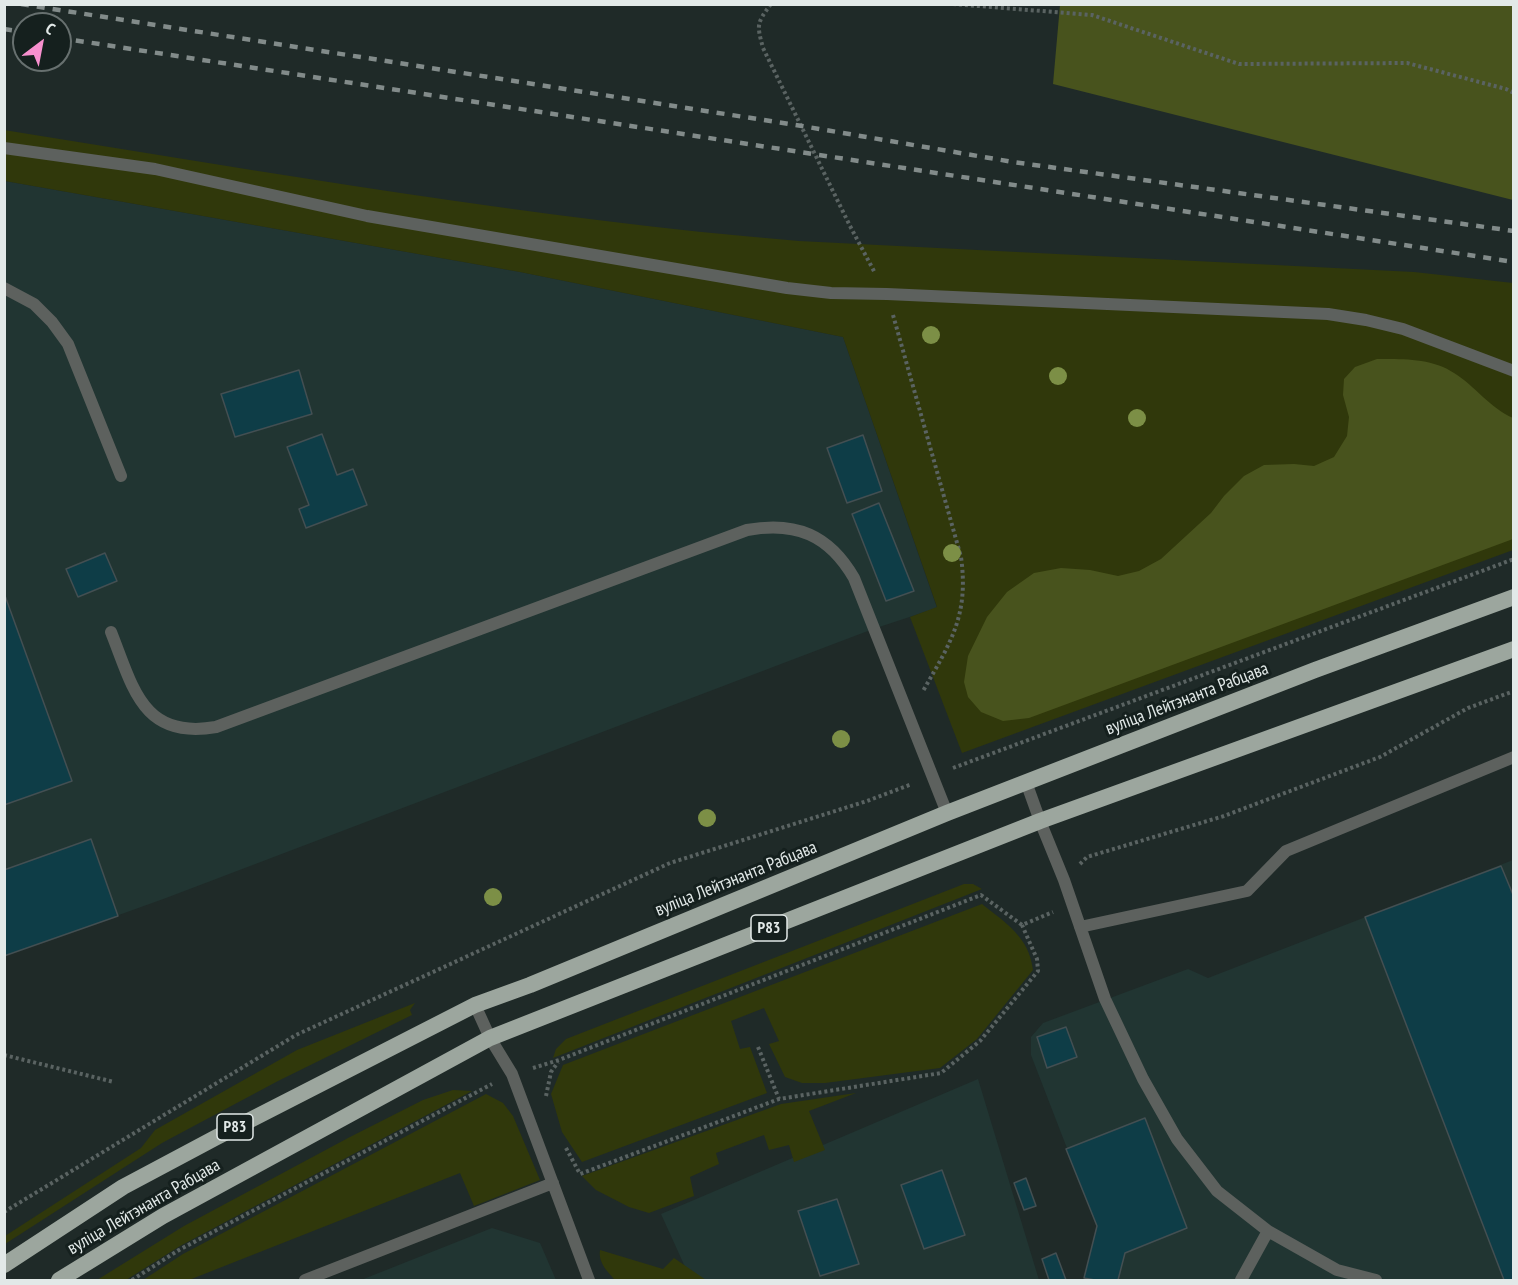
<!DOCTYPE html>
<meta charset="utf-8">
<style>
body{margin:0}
#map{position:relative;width:1518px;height:1285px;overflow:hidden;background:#1f2a28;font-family:"PT Sans Narrow",sans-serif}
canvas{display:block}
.frame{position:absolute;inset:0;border:6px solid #e2e9e8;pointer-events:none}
.north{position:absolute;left:12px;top:12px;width:60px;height:60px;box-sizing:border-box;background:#15201e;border:2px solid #67706f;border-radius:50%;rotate:32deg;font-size:16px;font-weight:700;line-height:24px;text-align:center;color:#e2e9e8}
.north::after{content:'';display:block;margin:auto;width:21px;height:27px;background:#f790ce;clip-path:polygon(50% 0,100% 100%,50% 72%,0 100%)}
</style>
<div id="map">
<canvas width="1518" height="1285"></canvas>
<div class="frame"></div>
<div class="north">С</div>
</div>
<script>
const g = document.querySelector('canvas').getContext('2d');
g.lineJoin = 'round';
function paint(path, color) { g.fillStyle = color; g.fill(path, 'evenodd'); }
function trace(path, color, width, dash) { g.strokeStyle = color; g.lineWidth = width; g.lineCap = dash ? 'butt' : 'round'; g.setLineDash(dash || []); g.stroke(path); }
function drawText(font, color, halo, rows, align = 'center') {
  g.font = font + ' "PT Sans Narrow",sans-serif'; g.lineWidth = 6; g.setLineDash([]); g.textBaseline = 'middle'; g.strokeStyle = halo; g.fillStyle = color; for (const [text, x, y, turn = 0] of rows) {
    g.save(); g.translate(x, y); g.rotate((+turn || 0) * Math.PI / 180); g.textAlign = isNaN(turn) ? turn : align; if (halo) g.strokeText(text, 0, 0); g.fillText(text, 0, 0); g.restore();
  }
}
paint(new Path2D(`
 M5,181L520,272L843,337L937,608L873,629L166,898L5,956Z
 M1513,860V1280H1083L1097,1226L1031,1055V1037L1043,1023L1188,969L1208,978Z
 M978,1079L1039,1280H691L661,1214Z
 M492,1228L540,1243L556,1280H361Z`), '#213532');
paint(new Path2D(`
 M4,130C268,172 533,219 799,241L1414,272L1513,283V550L962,753L910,617L937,607L843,337L520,272L5,181Z
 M964,884H973L982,889L553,1058L556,1049L566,1039Z
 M982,904C1007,924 1029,937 1033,970L977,1039L940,1068L825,1083H802L785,1077L769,1044L779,1041L764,1008L731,1021L740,1049L750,1047L767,1093L582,1162L562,1132L551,1094L563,1065Z
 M415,1003L410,1010L412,1015L278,1081L162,1143L5,1244V1236L141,1148L155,1130L297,1050Z
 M453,1090L472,1091L180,1246L126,1280H97L184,1226L348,1138L423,1100Z
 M856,1093L809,1111L825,1150L794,1162L789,1145L769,1150L764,1135L716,1153L719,1164L690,1177L694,1196L649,1213L629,1207L596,1190L582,1176L781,1104Z
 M486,1094L503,1103L513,1116L540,1180L474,1206L460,1173L189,1280H143L183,1254Z
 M600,1250L663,1269L674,1258L706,1280H615C608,1272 598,1263 600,1250Z`), '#30380b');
paint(new Path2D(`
 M1058,5H1513V200L1053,84L1060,5Z
 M1377,359C1402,359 1432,358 1454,373C1475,386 1490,408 1513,418V539L1029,718L1003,721L981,712L968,697L964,682L968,656L987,617L1007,592L1034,573L1061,568L1090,570L1118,576L1139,571L1161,559L1211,513L1224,496L1244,476L1264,465L1294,464L1314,466L1334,457L1347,436L1349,417L1343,395L1344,379L1355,367Z`), '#48531d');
const building = new Path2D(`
 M299,370L312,414L235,437L221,394Z
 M322,434L337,475L353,469L367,505L306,528L299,509L309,505L287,447Z
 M863,435L882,491L847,503L827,448Z
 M879,503L914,591L886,601L852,514Z
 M105,553L117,581L78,597L66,569Z
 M4,593L72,781L4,805Z
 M91,839L118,916L4,956V870Z
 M1501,866L1514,897V1280H1504L1365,917Z
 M1066,1027L1077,1057L1047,1068L1037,1037Z
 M1145,1118L1187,1228L1125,1253L1118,1280H1095L1084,1278L1097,1226L1066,1149Z
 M942,1170L965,1235L924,1249L901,1185Z
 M1026,1178L1036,1206L1024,1210L1014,1183Z
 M837,1199L859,1264L820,1276L798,1211Z
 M1056,1253L1066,1280H1049L1042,1259Z`);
paint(building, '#0e3d47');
trace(building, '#434f52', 1.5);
trace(new Path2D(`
 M771,4C756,24 757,25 763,48L850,226L875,273
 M953,4L1092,15L1239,64L1407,63L1506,89L1514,93
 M893,315L961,557C969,615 951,642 923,691
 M953,768L1514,559
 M1080,864L1087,857L1224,816L1380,757L1468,708L1514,691
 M758,1047L779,1099L941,1073L980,1041L1038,971L1037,959L1022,925
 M4,1055L114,1082
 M533,1068L559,1060L981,895L1022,925L1053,912
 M546,1096L551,1072L558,1062
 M566,1148L580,1174L779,1099
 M4,1212L296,1035L670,863L867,801L912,784
 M132,1280L179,1250L492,1084`), '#5a6362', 4, [3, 3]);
trace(new Path2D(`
 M4,148L155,169L367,216L787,288L831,293L887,294L1328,314L1366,320L1403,329L1514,371
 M4,288L34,304L52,322L68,344L121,476
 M111,632C133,687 142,740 216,727L747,530C796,521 829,535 854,578L947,813
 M1026,782L1040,821L1064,880L1105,999L1143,1079L1177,1139L1217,1191L1268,1231L1337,1270L1376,1280
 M1080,927L1247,891L1286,851L1514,757
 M475,1005L490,1038L512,1074L589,1280
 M305,1280L553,1183
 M1241,1280L1268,1231`), '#5d615e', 12);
trace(new Path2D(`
 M4,1265L123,1187L215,1138L475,1005L530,985L947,813L1315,670L1514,597
 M59,1280L163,1216L490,1038L1040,821L1514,649`), '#9ca69e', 16);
trace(new Path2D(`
 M21,4L802,126L1013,162L1514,231
 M4,29L24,32
 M60,38L1514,262`), '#828b8a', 4.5, [8, 8]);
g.fillStyle = '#7c8f46';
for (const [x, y] of [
 [931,335],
 [1058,376],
 [1137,418],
 [952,553],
 [841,739],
 [707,818],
 [493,897]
]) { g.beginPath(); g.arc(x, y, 9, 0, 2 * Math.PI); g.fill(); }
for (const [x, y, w] of [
 [769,928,36],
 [235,1127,36]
]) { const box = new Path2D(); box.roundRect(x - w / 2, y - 13, w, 26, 4.5); g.fillStyle = '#15201e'; g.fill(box); trace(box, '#e2e9e8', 1.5); }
drawText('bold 16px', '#e2e9e8', null, [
 ["Р83",769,928],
 ["Р83",235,1127]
]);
drawText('18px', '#e2e9e8', '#15201e', [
 ["вуліца Лейтэнанта Рабцава",1187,699,-21],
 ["вуліца Лейтэнанта Рабцава",736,879,-22],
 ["вуліца Лейтэнанта Рабцава",144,1207,-30]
]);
</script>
